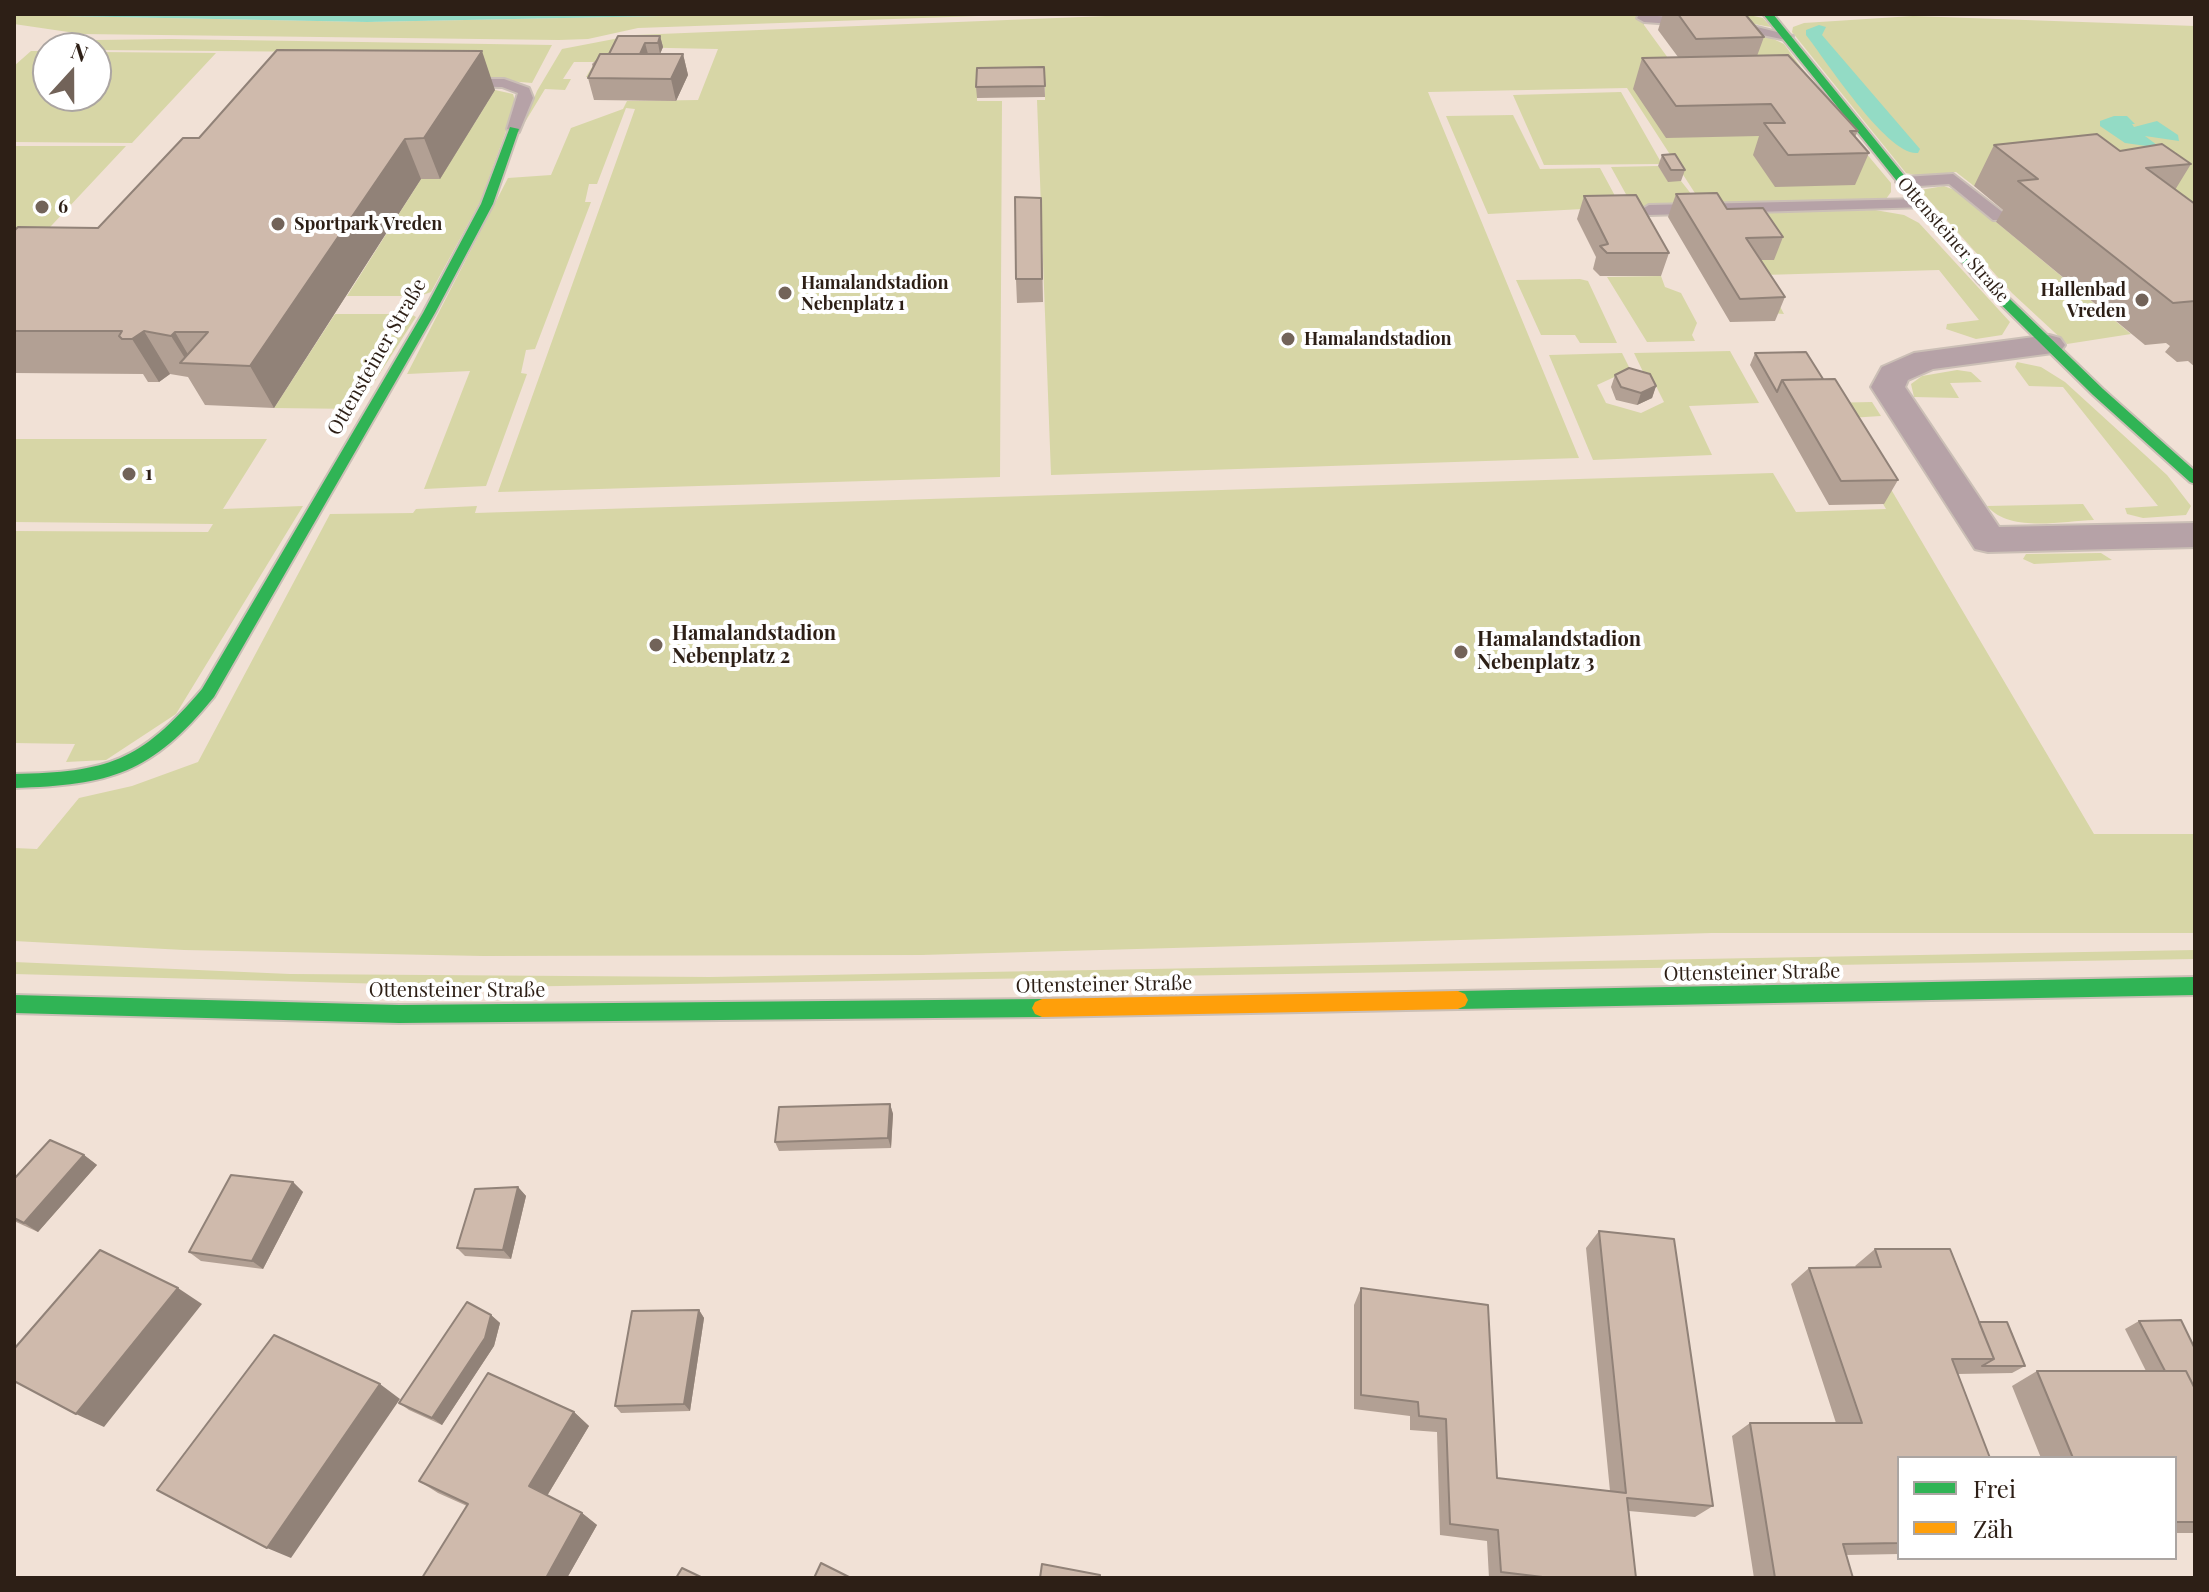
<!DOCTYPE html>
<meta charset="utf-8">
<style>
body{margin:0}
#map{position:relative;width:2209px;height:1592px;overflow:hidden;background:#f1e1d6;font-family:"Playfair Display",serif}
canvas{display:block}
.frame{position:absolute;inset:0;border:16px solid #2d1f16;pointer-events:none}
.legend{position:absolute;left:1897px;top:1456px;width:280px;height:104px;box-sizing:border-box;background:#fff;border:2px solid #aba5a2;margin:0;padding:10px 14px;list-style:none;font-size:24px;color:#2d1f16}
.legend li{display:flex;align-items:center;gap:16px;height:40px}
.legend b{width:40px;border:2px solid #aba5a2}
.north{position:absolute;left:32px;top:32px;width:80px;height:80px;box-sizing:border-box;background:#fff;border:2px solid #aba5a2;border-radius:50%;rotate:21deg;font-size:22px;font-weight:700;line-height:32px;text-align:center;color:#2d1f16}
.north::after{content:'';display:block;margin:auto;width:28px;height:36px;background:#726359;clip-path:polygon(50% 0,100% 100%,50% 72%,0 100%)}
</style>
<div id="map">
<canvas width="2209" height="1592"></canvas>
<div class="frame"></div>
<ul class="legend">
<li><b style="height:10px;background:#30b455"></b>Frei</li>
<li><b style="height:10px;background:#ff9f0a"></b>Zäh</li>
</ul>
<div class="north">N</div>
</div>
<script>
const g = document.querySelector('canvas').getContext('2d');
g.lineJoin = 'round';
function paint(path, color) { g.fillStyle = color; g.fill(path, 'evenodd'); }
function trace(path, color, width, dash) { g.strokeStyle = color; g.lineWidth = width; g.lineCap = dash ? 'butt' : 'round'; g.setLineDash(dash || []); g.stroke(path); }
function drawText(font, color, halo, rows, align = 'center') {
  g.font = font + ' "Playfair Display",serif'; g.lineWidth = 8; g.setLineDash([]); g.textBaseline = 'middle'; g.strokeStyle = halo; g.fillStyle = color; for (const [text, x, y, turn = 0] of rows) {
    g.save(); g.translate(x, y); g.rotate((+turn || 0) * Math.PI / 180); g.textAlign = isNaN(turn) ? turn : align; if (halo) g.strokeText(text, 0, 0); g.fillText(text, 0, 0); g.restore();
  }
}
paint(new Path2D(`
 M761,14H1035L638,28L588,39L559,40L82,34L14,24V15L367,22Z
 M1156,14H1744L1763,18L1771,27C1737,21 1677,7 1644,18V25L1676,69L1722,28L1767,36L1784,44L1845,128L1891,183V192L1886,199L1877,200L1702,204L1627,88L1428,92L1579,458L1051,475L1037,100H1045V79L977,80V101H1002L1000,477L498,492L635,109L626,108L597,184H589L585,202H591L535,349L526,350L521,373L527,374L486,486L424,489L470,371L407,374L508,178L551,175L571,128L623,109L627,101L698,100L718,49L621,47L596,77H586L595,62H574L563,79H571L565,90L545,89L522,127L537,91L562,49L635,35Z
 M1913,16L2195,26V252L2077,174L1974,186L1956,172L1920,176L1906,173L1792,32L1793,27L1804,23Z
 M171,39L552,45L532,83L485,79L330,52L97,50L88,45L96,40Z
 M31,51H48V96H96V52L216,53L132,143L14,142V66Z
 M495,90L513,94L516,104L480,202L431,292L420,296H347L421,179L440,178Z
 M1621,92L1662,164L1544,165L1513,95Z
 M1513,115L1540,169L1600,168L1621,207L1488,214L1446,116Z
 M14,146H126L23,256H14Z
 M1658,166L1668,181H1681L1699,204L1633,207L1611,167Z
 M1944,186L1960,192L2131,334L2067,344L2012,293L1920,190Z
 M1875,210L1904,215L1919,223L2010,322L2002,335L1976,339L1946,329L1947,324L1979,320L1939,270L1763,275L1784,314L1770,313L1708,214Z
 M1661,276L1665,287L1681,293L1697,323L1692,335L1695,341L1647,342L1607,277Z
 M1580,279L1588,281L1617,343H1580L1575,335H1541L1516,280Z
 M335,314H411L416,317L357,409L274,408Z
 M1730,351L1759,403L1689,406L1712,455L1593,460L1549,355L1622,353L1634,377L1621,374L1597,385L1606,403L1641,413L1664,402L1654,382L1647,380L1634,353Z
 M2017,362L2041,367L2065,382L2167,475L2191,506L2186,515L2143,518L2127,514L2125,508L2158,506L2063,387L2029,386L2015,367Z
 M1957,370L1971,372L1982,382L1950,383L1959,398L1914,397L1911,384L1922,376Z
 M1872,402L1881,416L1849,418L2094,834H2195V933H1712L921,955L483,956L184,950L14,941V848L37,849L79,798L132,786L198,762L330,514L413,513L416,509L477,506L475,513L1773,473L1796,512L1886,509L1824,403Z
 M14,439H267L223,509L303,506L176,714L106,760L66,762L75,744L14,743V531L208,532L213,524L14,522Z
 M2083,504L2094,520C2062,521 2010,533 1987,506Z
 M2101,553L2112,560L2034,564L2023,559L2026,554Z
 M2195,950V959L500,987L14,974V962L290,974L710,977Z`), '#d7d6a6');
paint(new Path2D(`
 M761,14L367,22L14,15V14Z
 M1819,25L1826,27L1822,35L1920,149L1918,153C1888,157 1825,59 1806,35V30Z
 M2114,116H2127L2135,124H2132L2134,127L2157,121L2178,135L2179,141L2145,136L2161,148L2125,143L2100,126V121Z`), '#93dbc5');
const lane = new Path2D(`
 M1639,15L1729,20L1793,36L1786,40L1729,28L1644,22L1637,18Z
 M460,79H504L529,88L533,98L519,132L507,129L518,93L502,87L455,86V80Z
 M1953,174L2005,214V220H1993L1949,184L1904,187L1896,182L1904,177Z
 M1921,199L1929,204L1927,207L1649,215L1641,210L1649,205Z`);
const street = new Path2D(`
 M2049,335L2060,338L2065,345L2060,352L1933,369L1908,380L1905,387L1999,527L2195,523V547L1988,552L1975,549L1871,387L1882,367L1914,353Z`);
const fast = new Path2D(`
 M1763,14H1773L1985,275L2103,389L2195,471V484L2190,482L2093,395L1977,281Z
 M510,127L519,129L493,204L435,313L214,697C151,774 111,785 14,788V774C108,772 140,762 202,689L423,313L481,204Z
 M2195,977V995L1458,1009L1451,1006L1448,1000L1451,994L1458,991Z
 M14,995L399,1005L1042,999L1049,1002L1052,1008L1049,1014L1042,1017L399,1023L14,1013Z`);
const slow = new Path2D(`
 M1458,991L1465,994L1468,1000L1465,1006L1458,1009L1042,1017L1035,1014L1032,1008L1035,1002L1042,999Z`);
trace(lane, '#cbbfb6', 4);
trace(street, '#cbbfb6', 4);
trace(fast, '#cbbfb6', 4);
trace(slow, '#cbbfb6', 4);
paint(lane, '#b6a2a7');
paint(street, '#b6a2a7');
paint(fast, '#30b455');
paint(slow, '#ff9f0a');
paint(new Path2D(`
 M1663,14H1745L1764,37L1757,56L1858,131L1855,137L1869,153L1855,185L1775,187L1753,155L1759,136L1666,138L1633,89L1642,58L1678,57L1658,30Z
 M660,36L663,47L660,54H683L688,75L676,101L594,100L588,78L593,68L592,64L598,58Z
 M1044,67L1045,97L977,98L976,87Z
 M495,90L440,179H421L274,408L205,405L188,377L170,374L159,382H148L143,374L14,373V231L98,228L199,138Z
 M1994,145L2120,151L2191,164L2175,190L2195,204V367L2188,361L2177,362L2165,352L2170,346L2166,343L2145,345L1996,222L2003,210L1974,186Z
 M1662,155L1685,170L1681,181L1668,182L1658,166Z
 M1676,194L1727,209L1783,237L1774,260H1760L1785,297L1775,321L1730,322L1668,217Z
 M1584,196L1669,253L1661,276H1600L1593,269L1596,257L1577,219Z
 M1041,198L1043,302L1017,303L1016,279Z
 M1755,353L1823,379L1898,480L1884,504L1829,505L1750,365Z
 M1615,375L1656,386L1652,398L1637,405L1616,400L1611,387Z
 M890,1104L893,1114L891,1148L779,1151L775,1142Z
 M84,1155L97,1165L38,1232L14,1221V1179Z
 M293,1182L303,1192L263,1269L201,1261L189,1252Z
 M518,1187L526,1196L511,1259L465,1256L457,1248Z
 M1599,1231L1713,1506L1695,1517L1629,1511L1636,1578H1489L1487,1541L1440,1535L1437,1432L1410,1430V1416L1354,1409V1305L1361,1288L1497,1478L1610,1491L1586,1248Z
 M1875,1249L1979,1322L2025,1366L2012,1373L1957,1374L1899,1458V1554L1846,1555L1853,1578H1754L1732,1436L1750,1423H1836L1791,1284L1809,1268L1856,1267L1855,1266Z
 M699,1310L704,1318L690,1411L621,1413L615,1406Z
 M491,1315L500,1323L494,1346L442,1425L409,1410L399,1403Z
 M2139,1321L2195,1349V1533H2175V1458H2041L2012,1386L2037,1371H2146L2125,1329Z
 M574,1412L589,1426L547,1496L582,1513L597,1525L567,1578H422L467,1506L438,1493L419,1481Z`), '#b2a094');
paint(new Path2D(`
 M660,36L663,47L660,54L658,43Z
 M645,43L648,54L636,64Z
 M482,51L495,90L440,179L424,138Z
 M683,54L688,75L676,101L671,79Z
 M405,139L421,179L274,408L250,366Z
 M144,331L170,374L159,382L132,339Z
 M175,332L193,363H188L171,336Z
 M1656,386L1652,398L1637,405L1641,393Z
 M890,1104L893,1114L891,1148L888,1138Z
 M84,1155L97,1165L38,1232L24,1223Z
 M293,1182L303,1192L263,1269L252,1261Z
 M518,1187L526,1196L511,1259L503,1250Z
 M178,1288L202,1304L104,1427L76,1414Z
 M699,1310L704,1318L690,1411L684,1404Z
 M491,1315L500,1323L494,1346L442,1425L432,1418Z
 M380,1384L400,1399L291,1558L267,1548Z
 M574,1412L589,1426L545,1499L529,1486Z
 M582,1513L597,1525L567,1578H546Z`), '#918278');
const building = new Path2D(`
 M1678,14H1745L1764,37L1696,39Z
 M618,36H660L658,43H645L640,54H609Z
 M277,50L482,51L424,138L405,139L250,366L180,363L208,332H175L171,336L144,331L132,339H122L119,336L122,331H14V231L18,227L98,228L183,138H199Z
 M600,54H683L671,79L588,78Z
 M1788,55L1858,131H1850L1869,153L1788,155L1764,123H1785L1771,104L1676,106L1642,58Z
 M1044,67L1045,86L976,87L977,68Z
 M2097,134L2120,151L2162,144L2191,164L2146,168L2195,204V301L2173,303L2018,181L2038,179L1994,145Z
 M1675,154L1685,170H1671L1662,155Z
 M1717,193L1727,209L1763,208L1783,237L1746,238L1785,297L1740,299L1676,194Z
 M1636,195L1669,253H1607L1600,246L1608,244L1584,196Z
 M1015,197L1041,198L1042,279H1016Z
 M1806,352L1823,379L1782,380L1777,392L1755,353Z
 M1629,368L1650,374L1656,386L1641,393L1621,387L1615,375Z
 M1835,379L1898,480L1841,481L1782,380Z
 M890,1104L888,1138L775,1142L779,1107Z
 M50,1140L84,1155L24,1223L14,1218V1179Z
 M231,1175L293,1182L252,1261L189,1252Z
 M518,1187L503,1250L457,1248L475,1189Z
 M1599,1231L1674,1239L1713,1506L1627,1498L1636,1578H1551L1501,1572L1498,1530L1450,1524L1446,1419L1419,1416L1418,1402L1361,1395V1288L1488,1305L1497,1478L1626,1493Z
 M1875,1249H1950L1994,1359H1952L1990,1458H1899V1543L1843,1544L1853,1578H1775L1750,1423H1862L1809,1268L1881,1267Z
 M100,1250L178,1288L76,1414L14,1381V1349Z
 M467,1302L491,1315L485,1338L432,1418L399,1403Z
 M699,1310L684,1404L615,1406L632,1311Z
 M2181,1320L2195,1349V1389L2186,1371H2165L2139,1321Z
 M1979,1322H2007L2025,1366H1982L1994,1359Z
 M274,1335L380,1384L267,1548L157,1490Z
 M2037,1371H2186L2195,1389V1522H2175V1458H2073Z
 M488,1373L574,1412L529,1486L582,1513L546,1578H422L468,1504L419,1481Z
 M821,1563L851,1578H814Z
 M1042,1564L1100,1575V1578H1040Z
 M682,1568L703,1578H676Z`);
paint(building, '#cfbaac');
trace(building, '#918278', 2);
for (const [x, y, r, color] of [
 [42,207,8,"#726359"],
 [278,224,8,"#726359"],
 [785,293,8,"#726359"],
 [2142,300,8,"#726359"],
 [1288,339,8,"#726359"],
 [129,474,8,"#726359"],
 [656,645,8,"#726359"],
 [1461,652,8,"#726359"]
]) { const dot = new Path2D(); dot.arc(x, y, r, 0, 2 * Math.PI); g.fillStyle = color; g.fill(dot); trace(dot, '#fff', 3); }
drawText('bold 18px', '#2d1f16', '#fff', [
 ["6",58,207],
 ["Sportpark Vreden",294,224],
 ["Hamalandstadion",801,283],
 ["Nebenplatz 1",801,304],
 ["Hallenbad",2126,290,"right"],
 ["Vreden",2126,311,"right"],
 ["Hamalandstadion",1304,339]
], 'left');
drawText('18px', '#2d1f16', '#fff', [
 ["Ottensteiner Straße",1953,240,49]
]);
drawText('20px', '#2d1f16', '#fff', [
 ["Ottensteiner Straße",377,357,-60],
 ["Ottensteiner Straße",1752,973,-1],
 ["Ottensteiner Straße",1104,985,-1],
 ["Ottensteiner Straße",457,991]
]);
drawText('bold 20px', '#2d1f16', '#fff', [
 ["1",145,474],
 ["Hamalandstadion",672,634],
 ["Nebenplatz 2",672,657],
 ["Hamalandstadion",1477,640],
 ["Nebenplatz 3",1477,663]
], 'left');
</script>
